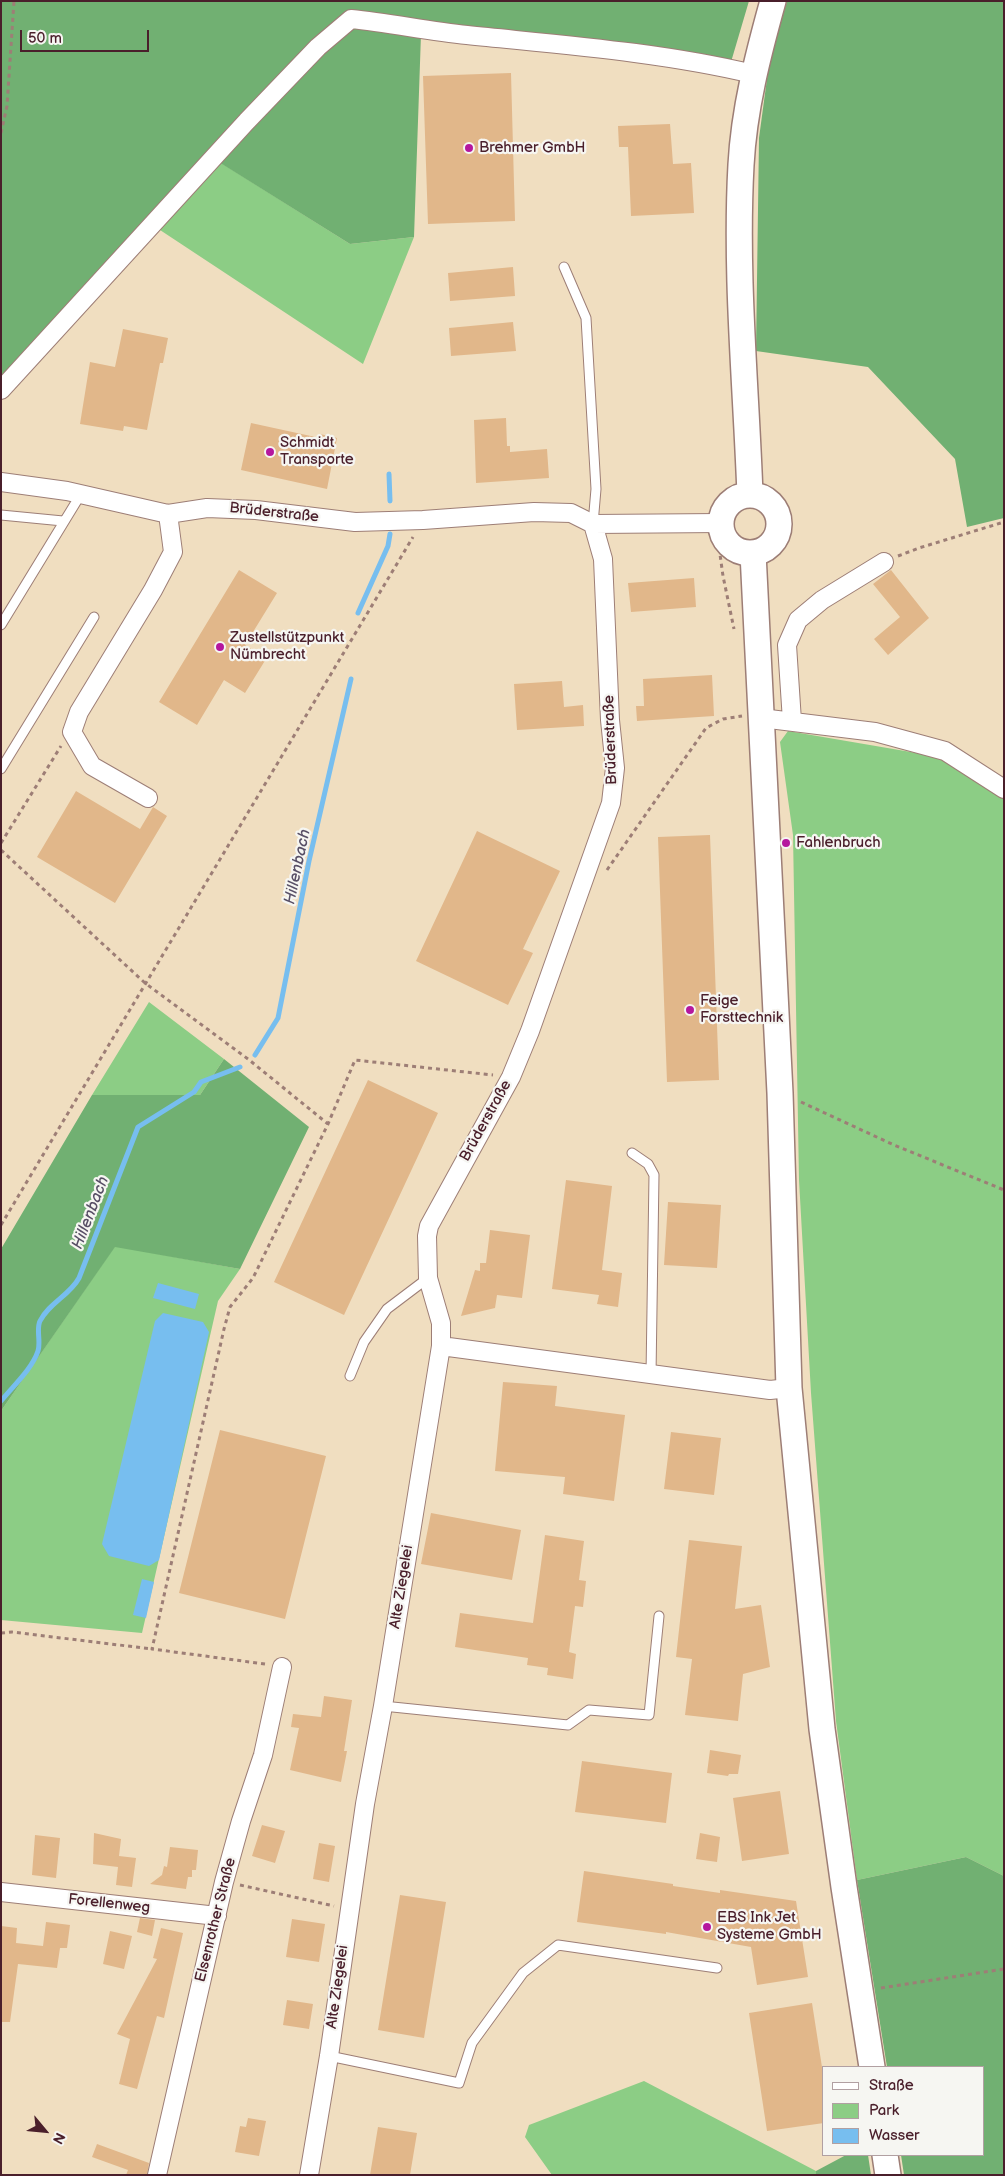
<!DOCTYPE html>
<meta charset="utf-8">
<style>
body{margin:0}
#map{position:relative;width:1005px;height:2176px;overflow:hidden;background:#f0dec0;font-family:"Balsamiq Sans",sans-serif}
canvas{display:block}
.frame{position:absolute;inset:0;border:2px solid #4a1f2b;pointer-events:none}
.legend{position:absolute;left:822px;top:2066px;width:162px;height:90px;box-sizing:border-box;background:#f6f6f2;border:1px solid #b1a0a2;margin:0;padding:6px 9px;list-style:none;font-size:15px;color:#4a1f2b}
.legend li{display:flex;align-items:center;gap:10px;height:25px}
.legend b{width:25px;border:1px solid #b1a0a2}
.north{position:absolute;left:20px;top:2106px;width:50px;height:50px;-webkit-text-stroke:4px #f6f6f2;paint-order:stroke;rotate:118deg;font-size:14px;font-weight:700;line-height:20px;text-align:center;color:#4a1f2b}
.north::after{content:'';display:block;margin:auto;width:18px;height:22px;background:#4a1f2b;clip-path:polygon(50% 0,100% 100%,50% 72%,0 100%)}
.scale{position:absolute;left:20px;top:30px;width:129px;height:22px;box-sizing:border-box;border:2px solid #4a1f2b;border-top:0;padding-left:6px;font-size:15px;line-height:18px;white-space:nowrap;color:#4a1f2b;-webkit-text-stroke:4px #f6f6f2;paint-order:stroke}
</style>
<div id="map">
<canvas width="1005" height="2176"></canvas>
<div class="frame"></div>
<ul class="legend">
<li><b style="height:6px;background:#fff"></b>Straße</li>
<li><b style="height:14px;background:#8ccd85"></b>Park</li>
<li><b style="height:14px;background:#77beef"></b>Wasser</li>
</ul>
<div class="north">N</div>
<div class="scale">50 m</div>
</div>
<script>
const g = document.querySelector('canvas').getContext('2d');
g.lineJoin = 'round';
function paint(path, color) { g.fillStyle = color; g.fill(path, 'evenodd'); }
function trace(path, color, width, dash) { g.strokeStyle = color; g.lineWidth = width; g.lineCap = dash ? 'butt' : 'round'; g.setLineDash(dash || []); g.stroke(path); }
function drawText(font, color, halo, rows, align = 'center') {
  g.font = font + ' "Balsamiq Sans",sans-serif'; g.lineWidth = 4.5; g.setLineDash([]); g.textBaseline = 'middle'; g.strokeStyle = halo; g.fillStyle = color; for (const [text, x, y, turn = 0] of rows) {
    g.save(); g.translate(x, y); g.rotate((+turn || 0) * Math.PI / 180); g.textAlign = isNaN(turn) ? turn : align; if (halo) g.strokeText(text, 0, 0); g.fillText(text, 0, 0); g.restore();
  }
}
paint(new Path2D(`
 M218,161L350,244L414,237L363,364L160,230Z
 M788,731L940,757L1004,798V1876L966,1857L857,1880L836,1721L811,1393L799,1180L793,835L780,742Z
 M149,1002L224,1059L200,1095H92Z
 M115,1246L240,1269L218,1301L142,1633L1,1620V1411Z
 M644,2081L816,2171V2175H552L525,2137L529,2125Z`), '#8ccd85');
paint(new Path2D(`
 M1,1H749L731,62L421,34L414,237L350,244L214,159L1,387Z
 M787,1H1004V518L967,527L955,459L868,367L756,351L759,138L769,64Z
 M224,1059L309,1127L240,1269L115,1247L1,1411V1249L92,1095H200Z
 M966,1857L1004,1876V2175H904L901,2155H984V2067H887L857,1880Z
 M846,2155H868L871,2175H816V2171Z`), '#71b072');
paint(new Path2D(`
 M158,1283L199,1294L195,1309L153,1298Z
 M163,1313L203,1322L209,1332L159,1560L149,1566L109,1556L102,1544L155,1321Z
 M142,1579L154,1582L146,1618L133,1615Z`), '#77beef');
trace(new Path2D(`
 M389,474L390,501
 M358,613L388,546L390,534
 M255,1055L278,1018L309,861L351,679
 M1,1401C13,1386 32,1369 38,1351C41,1342 36,1329 40,1321C49,1303 70,1295 79,1278L138,1127L194,1092L201,1082L240,1067`), '#77beef', 5);
paint(new Path2D(`
 M511,73L515,221L428,224L423,76Z
 M670,124L673,164L691,163L694,213L631,216L628,147H619L618,126Z
 M513,267L515,296L450,301L448,273Z
 M513,322L516,351L451,356L449,328Z
 M123,329L168,338L163,363H160L147,430L124,426L123,431L80,424L90,362L115,367Z
 M506,418L507,446H510V452L547,449L549,478L476,483L474,420Z
 M251,423L320,438V434L337,438L327,489L241,470Z
 M239,570L277,593L245,645L266,659L245,693L224,680L197,725L159,702Z
 M891,570L929,618L888,655L874,639L900,617L873,584Z
 M694,578L696,607L631,612L628,583Z
 M712,675L714,716L637,721L636,706H644L643,679Z
 M562,681L564,707L583,705L584,726L517,730L514,684Z
 M76,791L140,829L153,807L167,816L115,903L37,857Z
 M477,831L560,871L523,949L533,953L508,1005L416,961Z
 M710,835L719,1080L667,1082L658,837Z
 M368,1080L438,1113L344,1315L274,1282Z
 M566,1180L612,1186L602,1270L622,1273L618,1307L597,1304L599,1295L552,1289Z
 M668,1202L721,1205L717,1268L664,1265Z
 M490,1230L530,1235L522,1298L497,1295L495,1308L461,1316L475,1270L480,1271V1263H486Z
 M503,1382L557,1386L555,1406L625,1415L614,1501L563,1494L565,1477L495,1471Z
 M220,1430L326,1456L285,1619L179,1593Z
 M671,1432L721,1438L714,1495L664,1489Z
 M431,1513L521,1530L512,1580L421,1564Z
 M545,1535L584,1541L579,1580L586,1581L583,1607L575,1606L569,1652L576,1654L573,1679L547,1675L548,1668L527,1665L528,1658L455,1647L460,1613L533,1623Z
 M689,1540L742,1546L735,1609L761,1605L770,1667L743,1674L738,1721L685,1715L692,1659L676,1657Z
 M324,1696L352,1700L344,1751H347L341,1782L290,1770L299,1728L291,1727L293,1714L321,1717Z
 M710,1750L741,1755L738,1774H729L728,1776L707,1773Z
 M582,1761L672,1773L666,1823L575,1812Z
 M780,1791L789,1854L742,1861L733,1798Z
 M262,1825L285,1831L275,1863L252,1856Z
 M94,1833L121,1839L119,1856L136,1858L132,1887L116,1885L118,1867L93,1864Z
 M700,1833L720,1837L717,1862L696,1859Z
 M35,1835L60,1838L56,1878L32,1875Z
 M319,1843L335,1846L329,1882L313,1879Z
 M170,1847L198,1850L196,1870H192V1877H188L186,1889L150,1884L162,1875L164,1866L167,1867Z
 M584,1871L673,1884V1886L720,1893V1890L796,1901L808,1977L757,1985L751,1947L666,1932V1934L577,1922Z
 M400,1895L446,1902L424,2038L378,2030Z
 M140,1918L155,1920L152,1936L137,1932Z
 M292,1919L325,1924L319,1962L286,1957Z
 M46,1922L70,1925L67,1948H60L57,1968L18,1964L10,2022H1V1926L17,1928L16,1943L43,1946Z
 M161,1928L183,1933L164,2018L157,2016L137,2089L119,2084L130,2039L117,2034L157,1959L153,1958Z
 M110,1931L132,1936L124,1969L103,1964Z
 M287,2000L313,2004L309,2029L283,2025Z
 M812,2003L824,2080V2123L767,2131L749,2013Z
 M248,2118L266,2121L259,2156L235,2152L240,2126L246,2127Z
 M378,2127L417,2133L410,2175H370Z
 M97,2144L149,2163L147,2175H126L128,2170L92,2157Z`), '#e1b78a');
const service = new Path2D(`
 M564,267L586,318L596,489L593,524
 M1,515L63,521
 M1,625L81,494
 M1,769L94,617
 M632,1153L648,1164L654,1175L651,1375
 M350,1376L364,1342L387,1309L428,1278
 M383,1706L568,1725L589,1710L649,1715L659,1616
 M329,2056L459,2083L472,2043L523,1973L558,1945L717,1968`);
const minor = new Path2D(`
 M1,390L247,121L318,47L351,19C390,23 428,31 467,35C563,45 660,52 753,74
 M1,482L67,491L168,514
 M593,524L721,523
 M761,718L875,732L945,751L1004,789
 M792,721L787,645L798,620L822,600L884,562
 M148,798L92,766L72,732L79,712L153,590L173,552L168,514L207,508L256,510L355,522L423,520L534,512L571,513L593,524L603,559L610,720L615,768L611,803L530,1031L511,1077L429,1226L427,1236L428,1278L441,1323V1346L383,1706L365,1804L329,2056L309,2175
 M441,1346L770,1390L789,1388
 M1,1892L217,1916
 M157,2175L224,1882L241,1821L263,1755L282,1667`);
const secondary = new Path2D(`
 M721 524a29 29 0 1 1 58 0a29 29 0 1 1-58 0Z
 M750,495C746,385 735,275 741,165C744,109 758,55 773,1
 M753,553L780,1093L789,1388L822,1729L844,1887L872,2067
 M885,2155L888,2175`);
trace(service, '#9d7e76', 11);
trace(minor, '#9d7e76', 20);
trace(secondary, '#9d7e76', 28);
trace(new Path2D(`
 M1,133L7,106L14,1
 M718,507L729,486
 M718,540L723,576L734,629
 M898,556L919,548L1004,522
 M1,843L61,746
 M1,850L145,983L248,1059L328,1124
 M607,870L706,728L723,719L742,716
 M801,1102L894,1145L1004,1190
 M1,1225L413,537
 M1,1633L12,1632L152,1649
 M265,1664L152,1649L224,1329L230,1307L253,1278L328,1124L355,1060L493,1075
 M240,1885L334,1906
 M881,1988L1004,1969`), '#9d7e76', 3, [4, 4]);
trace(service, '#fff', 9);
trace(minor, '#fff', 18);
trace(secondary, '#fff', 25);
for (const [x, y, r, color] of [
 [469,148,5,"#b5179e"],
 [270,452,5,"#b5179e"],
 [220,647,5,"#b5179e"],
 [786,843,5,"#b5179e"],
 [690,1010,5,"#b5179e"],
 [707,1927,5,"#b5179e"]
]) { const dot = new Path2D(); dot.arc(x, y, r, 0, 2 * Math.PI); g.fillStyle = color; g.fill(dot); trace(dot, '#f6f6f2', 2); }
drawText('15px', '#4a1f2b', '#f6f6f2', [
 ["Brehmer GmbH",479,148],
 ["Schmidt",280,443],
 ["Transporte",280,460],
 ["Zustellstützpunkt",230,638],
 ["Nümbrecht",230,655],
 ["Fahlenbruch",796,843],
 ["Feige",700,1001],
 ["Forsttechnik",700,1018],
 ["EBS Ink Jet",717,1918],
 ["Systeme GmbH",717,1935]
], 'left');
drawText('15px', '#4a1f2b', '#f6f6f2', [
 ["Brüderstraße",274,513,6],
 ["Brüderstraße",611,740,-92],
 ["Brüderstraße",486,1121,-61],
 ["Alte Ziegelei",402,1587,-81],
 ["Forellenweg",109,1904,6],
 ["Elsenrother Straße",216,1920,-76],
 ["Alte Ziegelei",338,1987,-82]
]);
drawText('italic 16px', '#584f66', '#f6f6f2', [
 ["Hillenbach",298,867,-78],
 ["Hillenbach",91,1213,-69]
]);
</script>
